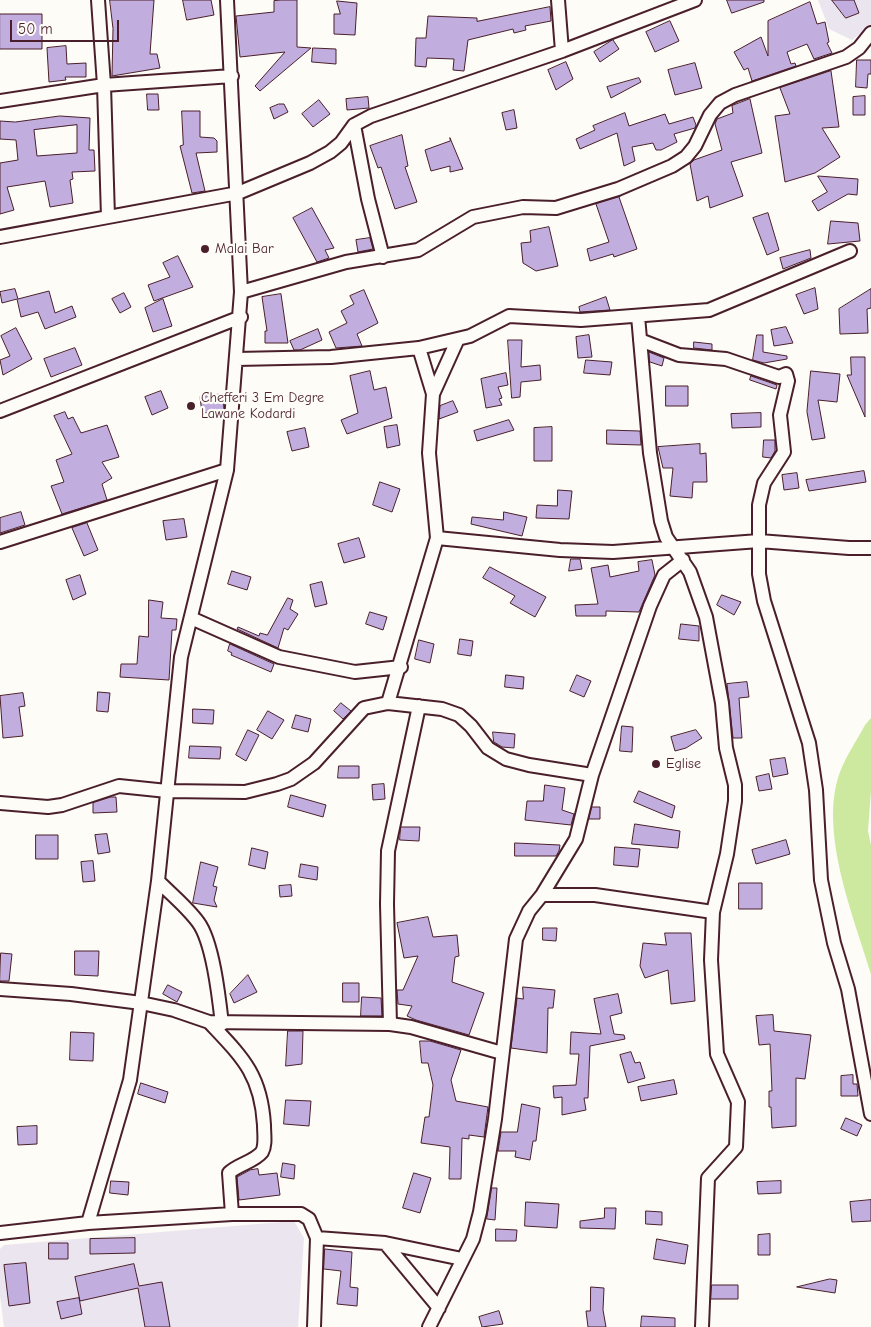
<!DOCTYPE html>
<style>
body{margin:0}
#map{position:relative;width:871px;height:1327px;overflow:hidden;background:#fdfcf7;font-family:"Comic Neue",sans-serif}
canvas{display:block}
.scale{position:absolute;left:10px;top:20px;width:109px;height:22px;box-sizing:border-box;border:2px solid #4a1f2b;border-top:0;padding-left:6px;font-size:15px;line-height:18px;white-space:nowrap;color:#4a1f2b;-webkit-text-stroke:4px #fdfcf7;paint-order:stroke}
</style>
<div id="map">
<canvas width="871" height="1327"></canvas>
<div class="scale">50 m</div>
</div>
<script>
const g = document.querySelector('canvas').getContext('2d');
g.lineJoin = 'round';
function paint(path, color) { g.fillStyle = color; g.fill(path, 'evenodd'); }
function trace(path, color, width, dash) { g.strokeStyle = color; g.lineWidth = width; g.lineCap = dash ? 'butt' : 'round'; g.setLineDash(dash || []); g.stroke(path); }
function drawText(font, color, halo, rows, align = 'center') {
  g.font = font + ' "Comic Neue",sans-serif'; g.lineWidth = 4.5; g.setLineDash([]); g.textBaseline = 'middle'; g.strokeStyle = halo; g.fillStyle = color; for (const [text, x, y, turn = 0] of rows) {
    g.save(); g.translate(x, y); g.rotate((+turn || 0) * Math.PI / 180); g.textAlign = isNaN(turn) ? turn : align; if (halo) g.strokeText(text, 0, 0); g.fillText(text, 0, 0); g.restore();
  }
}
paint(new Path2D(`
 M818,0H871V25L852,40L829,29Z
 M294,1221L304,1238L298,1327H4L0,1296V1249L4,1245Z`), '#ebe5f0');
paint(new Path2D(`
 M871,718V791L868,831L871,845V974C854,917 818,831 840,772C846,756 857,740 865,725Z`), '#cce99f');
const building = new Path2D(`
 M110,0H154L150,54H157L160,68L112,76L113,29Z
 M183,0H211L214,15L187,20Z
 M282,0H297V47L311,48L260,91L255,86L285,52L240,57L236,16L274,12V1Z
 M727,0H764V2L732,13Z
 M832,0H854L859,13L846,18Z
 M337,1L357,3L355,35L334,34V14H340Z
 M810,2L817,24L825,22L829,42L827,43L832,53L814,59L807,44L787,52L791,64L795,63L796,66L752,81L748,68L744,70L734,52L761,37L768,56V21Z
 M550,7L551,21L525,26L526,30L514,33L513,29L468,40L464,71L453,70L454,59L427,58L426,67L415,66L416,38H426L428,16L477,18V21Z
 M0,14H42V49H0Z
 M670,21L679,41L655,52L646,32Z
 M613,40L619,49L600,62L594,52Z
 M66,46L67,64L86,63V77H65L66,80L49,82L47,48Z
 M313,48L336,49V64L312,62Z
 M857,60H871V74H868L867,88L856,87Z
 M566,62L573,79L556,90L548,70Z
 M695,63L702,88L675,95L668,70Z
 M831,71L839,127L822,128L840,157L815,173L785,182L775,116L790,114L780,88Z
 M639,78L641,82L611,98L607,87Z
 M147,94H158L159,110H148Z
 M865,96V115H853V97Z
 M368,97L369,108L347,110L346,99Z
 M750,99L762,153L731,162L743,196L710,208L708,196L697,201L690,164L694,160L722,150L715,124L717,119L733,113L732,106Z
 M319,100L330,114L313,127L302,114Z
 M279,104H284L288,112L274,119L270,108Z
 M514,110L517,128L506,130L502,113Z
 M182,111H200V137L214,138L217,141V152L196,153L205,191L192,193L180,146L183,145Z
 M625,113L629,126L665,114L669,124L693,117L696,125L695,128L674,134L677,142L661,150H656L653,143L632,147L635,161L624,166L617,133L580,149L576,139L595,130L593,126Z
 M60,116L90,118L89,150H94L95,171L72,172L73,179L70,180L73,203L50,207L45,181L7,187L14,210L0,214V163L18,160L16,140L0,139V121L15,122ZM77,125V153L37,156L34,130Z
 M402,135L408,166L405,167L417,202L395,209L381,167L378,168L370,146Z
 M450,138L463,169L450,172V166L431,171L425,150L450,141Z
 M818,176L858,179L857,195L848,194L818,211L812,201L827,192Z
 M619,197L637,249L614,257L613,254L590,261L587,249L609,242L596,204Z
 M312,208L334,248L325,250L329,258L317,262L293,218Z
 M768,213L779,250L767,255L753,218Z
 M831,221L858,223L860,241L828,244Z
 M549,227L558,266L536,271L523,263L521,243L531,242L530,231Z
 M370,238L373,249L358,252L356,240Z
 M810,250L811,258L783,269L780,258Z
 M178,256L193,287L154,301L148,285L170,277L163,263Z
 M815,288L818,309L804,314L796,295Z
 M15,289L18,299L49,291L55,313L72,306L76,317L45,329L38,312L21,317L17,299L2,303L0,292Z
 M871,289V308L867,309L868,333L840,334L839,309Z
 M364,290L378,323L357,334L362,346L336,348L329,332L347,323L341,311L354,304L350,296Z
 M124,293L131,307L120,313L112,299Z
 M281,294L288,343H265V331H267L262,297Z
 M606,297L610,310L580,312L579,307Z
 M163,299L172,326L153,332L145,308Z
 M786,327L793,343L774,346L771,330Z
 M16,328L32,359L3,375L0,360L10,356L1,336Z
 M318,329L322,340L300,350H294L290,341Z
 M589,335L592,357L578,358L576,337Z
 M757,335H763V352L787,356V359L764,363L753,360Z
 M508,340H522L521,367L540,365L541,380L521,382L520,397L512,398Z
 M694,342L712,344V350L694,348Z
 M75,348L82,365L51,377L44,359Z
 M649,352L664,358L662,366L650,362Z
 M851,357H865V417L847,375H851Z
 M586,360L612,362L610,375L584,373Z
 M370,371L374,390L386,387L392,418L347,434L341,420L358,413L350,376Z
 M811,371L840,374L837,402L818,400L825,438L812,440L807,412Z
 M506,373L508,385L498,387L502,398L499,399L502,405L486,408L481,379Z
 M751,376L777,385L776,389L750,380Z
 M666,386H688V406H666Z
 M161,391L168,408L152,415L145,397Z
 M223,394L224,411L202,413L200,397Z
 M453,401L458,412L439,419L440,406Z
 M65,412L68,419L73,417L81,433L107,425L119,457L102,462L112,478L102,484L107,500L62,514L51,486L64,482L56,460L72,454L54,416Z
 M761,413V427L732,428L731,414Z
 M509,420L514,430L477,441L474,431Z
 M397,425L400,445L387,448L384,427Z
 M552,427V461H534V428Z
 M305,428L309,447L292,451L287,432Z
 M607,430L640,431L641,445L607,444Z
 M764,440H775V451L771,458L763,457Z
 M700,444V454L706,453L707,482H693L692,498L670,496L673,468H663L658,447Z
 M864,471L866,482L809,491L806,480Z
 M797,473L799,488L784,490L782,475Z
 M380,482L400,489L392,512L373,505Z
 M558,490L572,491L569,519L536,518L537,505L557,506Z
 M21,512L25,525L0,533V518Z
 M504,512L527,517L522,536L471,524L472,517L503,520Z
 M184,519L187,537L166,540L163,521Z
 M87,523L98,550L84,556L72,528Z
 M359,538L365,557L344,563L338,544Z
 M571,559H580L582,569L569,571Z
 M652,560L655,575L639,612L606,611V616H576L575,605L598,604L591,568L608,565L610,577L639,571L638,562Z
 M490,567L546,597L535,617L510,603L515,596L483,578Z
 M232,571L251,577L247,590L228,584Z
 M80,575L86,594L73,600L66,580Z
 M322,582L327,604L315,607L310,585Z
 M722,595L741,602L734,615L717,605Z
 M288,598L293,600L290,609L298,614L288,630L284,628L278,648L237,629L238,627L259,636L260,633L267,635Z
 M149,600L163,602L161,618L177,619L176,630H172L169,680L120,677L121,664H137L139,636L148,637Z
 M370,612L387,617L383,630L366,624Z
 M681,624L699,626V641L679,639Z
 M460,639L473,641L471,656L458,654Z
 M419,640L434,644L430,663L415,659Z
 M230,644L274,664L271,672L231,655L232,653L228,651Z
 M506,675L524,677L523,689L505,687Z
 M577,675L591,681L584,697L570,691Z
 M747,682L749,697L739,698L742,738H733L727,684Z
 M98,692L110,693L108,712L97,711Z
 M23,693L25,706L19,707L23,736L3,738L0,696Z
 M341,703L351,711L343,719L334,711Z
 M193,709L214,710L213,724L193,723Z
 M268,711L284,720L272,739L257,730Z
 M296,715L311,719L308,732L292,728Z
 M622,726L633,727L632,752L620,751Z
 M248,730L259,735L246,761L236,755Z
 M696,730L702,738L686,748L675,751L671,737Z
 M493,732L515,734L514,748L502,747L494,742Z
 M190,746L221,747L220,759L189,758Z
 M785,758L788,774L773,777L770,760Z
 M339,766H359V778H338Z
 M769,774L772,789L759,791L756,777Z
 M384,784L385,799L373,800L372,785Z
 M545,785L565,788L562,810L574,814L571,825L525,820L527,801H543Z
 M639,791L675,806L672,818L634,802Z
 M291,795L326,805L323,817L288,807Z
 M111,797H116L117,812L93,813V803Z
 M592,807H600V819H589Z
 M635,824L680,831L678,848L632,844Z
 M401,827H420L419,841L400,840Z
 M107,834L110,852L98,854L95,835Z
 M36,835H58V859H36Z
 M786,840L790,854L756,864L752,850Z
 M515,843L560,845L559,851L556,856H515Z
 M615,847L640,849L638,867L614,865Z
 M252,848L268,852L265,869L249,865Z
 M93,861L95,881L83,882L81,862Z
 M201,862L218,867L213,886L217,887L214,900L217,907L193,903Z
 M301,864L318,867L317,880L299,877Z
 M739,883H762V909H739Z
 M291,885L292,896L280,897L279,886Z
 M428,917L433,937L457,935L459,956L455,957L452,982L484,993L469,1035L416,1020L407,1016L412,1006L398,1004L397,990H403L418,956L404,958L397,923Z
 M543,928H557L556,941L543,940Z
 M665,933H691L695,1001L671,1004L668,970L645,978L640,966L643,943L666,945Z
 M75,951H99L98,976L75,975Z
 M1,953L12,954L9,981H0Z
 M248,975L257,992L234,1003L230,994Z
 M343,983H359V1002H343Z
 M168,985L182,992L177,1002L163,994Z
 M523,987L555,990L553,1008H548L547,1053L511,1048L517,998L523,999Z
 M618,994L622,1013L610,1016L614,1034L624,1035L625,1039L590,1046L588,1098H584L586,1110L562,1115V1097L554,1098L553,1086L576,1085L579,1054H570L571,1032L601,1034L594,999Z
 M362,997L381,998L382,1016H361Z
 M773,1015L774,1031L811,1035L805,1079L796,1078V1126L772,1128L771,1107H769V1091H772L770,1044L759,1045L756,1016Z
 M288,1031H303L302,1064L286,1066Z
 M71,1032L94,1033L93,1061L70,1060Z
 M420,1041H430L461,1050L451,1080L456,1101L488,1107L484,1137L469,1135V1139L462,1138L461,1179H449L450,1147L421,1143L425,1117H429L433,1085L428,1063H422Z
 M631,1052L635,1063L640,1062L645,1078L628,1083L620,1055Z
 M853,1075V1084H857L858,1096H841V1076Z
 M674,1080L677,1094L641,1101L638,1087Z
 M141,1083L168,1092L165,1103L138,1094Z
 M286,1100L311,1101L309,1126L284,1124Z
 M522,1104L540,1108L536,1141H533L530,1160L515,1157L516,1151H498L501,1132H517Z
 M846,1118L862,1125L857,1136L841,1129Z
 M37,1126V1144L18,1145L17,1127Z
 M283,1163L295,1165L294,1179L281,1177Z
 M258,1169L259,1175L277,1173L280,1195L239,1200L237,1177L250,1170Z
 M414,1173L431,1178L420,1213L403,1208Z
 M111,1181L129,1182L128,1195L110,1193Z
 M781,1181V1193L758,1194L757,1182Z
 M492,1188H497L495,1220L487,1219Z
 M871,1200V1221L852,1222L850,1202Z
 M526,1202L559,1204L557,1228L525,1226Z
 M605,1208H616L615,1229L580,1228V1221L604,1218Z
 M646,1211L662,1212V1225L646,1224Z
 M496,1229L517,1230L516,1241H496Z
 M770,1234V1255H758V1235Z
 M135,1238V1253L90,1254V1239Z
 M657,1239L688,1245L685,1264L654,1259Z
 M49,1243H68V1259H49Z
 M325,1249L352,1252L350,1287L358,1288L357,1306L337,1304L341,1271L324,1269Z
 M26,1263L30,1303L9,1306L4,1265Z
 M134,1264L139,1286L162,1282L170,1327H145L138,1288L80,1301L75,1277Z
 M830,1279L837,1280L835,1293L797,1287Z
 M712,1285H738V1299H711Z
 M591,1287L604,1288L603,1310L606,1327H588L586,1311H590Z
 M79,1298L82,1314L61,1319L57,1302Z
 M499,1311L503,1324L482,1327L479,1317Z
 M642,1316L675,1318V1327H641Z`);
paint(building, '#c2aede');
trace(building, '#4a1f2b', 1);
const street = new Path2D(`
 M98,0L104,85L108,217
 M558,0L562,51
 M0,101L104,85L232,76
 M354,125L368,199L383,257
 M0,237L238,193L310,163L330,152L341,143L354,125L371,116L562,51L695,0
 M241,292L346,262L418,250L473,217L523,207L556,208L618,189L672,166L686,157L695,146L710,115L720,103L735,95L846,57L859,48L871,33
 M638,316L650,453L661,521L666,537L690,572L706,617L722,703L726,748L735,785V801L727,854L713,912L711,960L717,1054L738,1102L736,1147L708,1178L702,1327
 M640,340L679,355L726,359L779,377L786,374L788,381L780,415L784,452L764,483L759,505V574L764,601L809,743L816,790L821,880L834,943L848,989L871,1114
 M237,359L331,357L419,348L470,336L509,316L581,320L709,310L850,251
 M433,394L457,341
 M0,411L241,317
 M437,538L560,550L613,552L759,541L849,548H871
 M0,542L227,470
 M191,618L279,657L355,672L401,667
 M388,703L437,538L429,453L433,394L419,348
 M0,803L48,807L62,805L119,786L167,791L245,792L277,784L291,779L314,763L364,708L388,703L442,709L459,715L471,726L488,748L506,759L529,765L592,775
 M158,881C171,894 187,907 198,922C213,942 219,998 222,1024
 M542,895H595L713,912
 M0,989L71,994L141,1003L174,1010L209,1022L390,1024L411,1027L502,1053
 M209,1022C242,1057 261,1074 264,1125C264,1134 266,1145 262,1152C254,1162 238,1164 229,1173L232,1214
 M390,1024L387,904L388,851L419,706
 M88,1223L130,1080L158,881L181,657L227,470L241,292L227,0
 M0,1233L88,1223L232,1214H301L309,1219L317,1238L314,1327
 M317,1238L385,1243L462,1259
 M385,1243L439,1308
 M429,1327L473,1239L480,1212L495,1119L516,939L529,911L542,895L576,839L592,775L650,606L664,575L683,560`);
trace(street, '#4a1f2b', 16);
trace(street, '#fdfcf7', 12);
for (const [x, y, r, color] of [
 [205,249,5,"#4a1f2b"],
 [191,406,5,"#4a1f2b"],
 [656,764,5,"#4a1f2b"]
]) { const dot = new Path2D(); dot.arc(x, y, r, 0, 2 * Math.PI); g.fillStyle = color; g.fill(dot); trace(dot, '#fdfcf7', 2); }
drawText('14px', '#4a1f2b', '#fdfcf7', [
 ["Malai Bar",215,249],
 ["Chefferi 3 Em Degre",201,398],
 ["Lawane Kodardi",201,414],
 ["Eglise",666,764]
], 'left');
</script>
